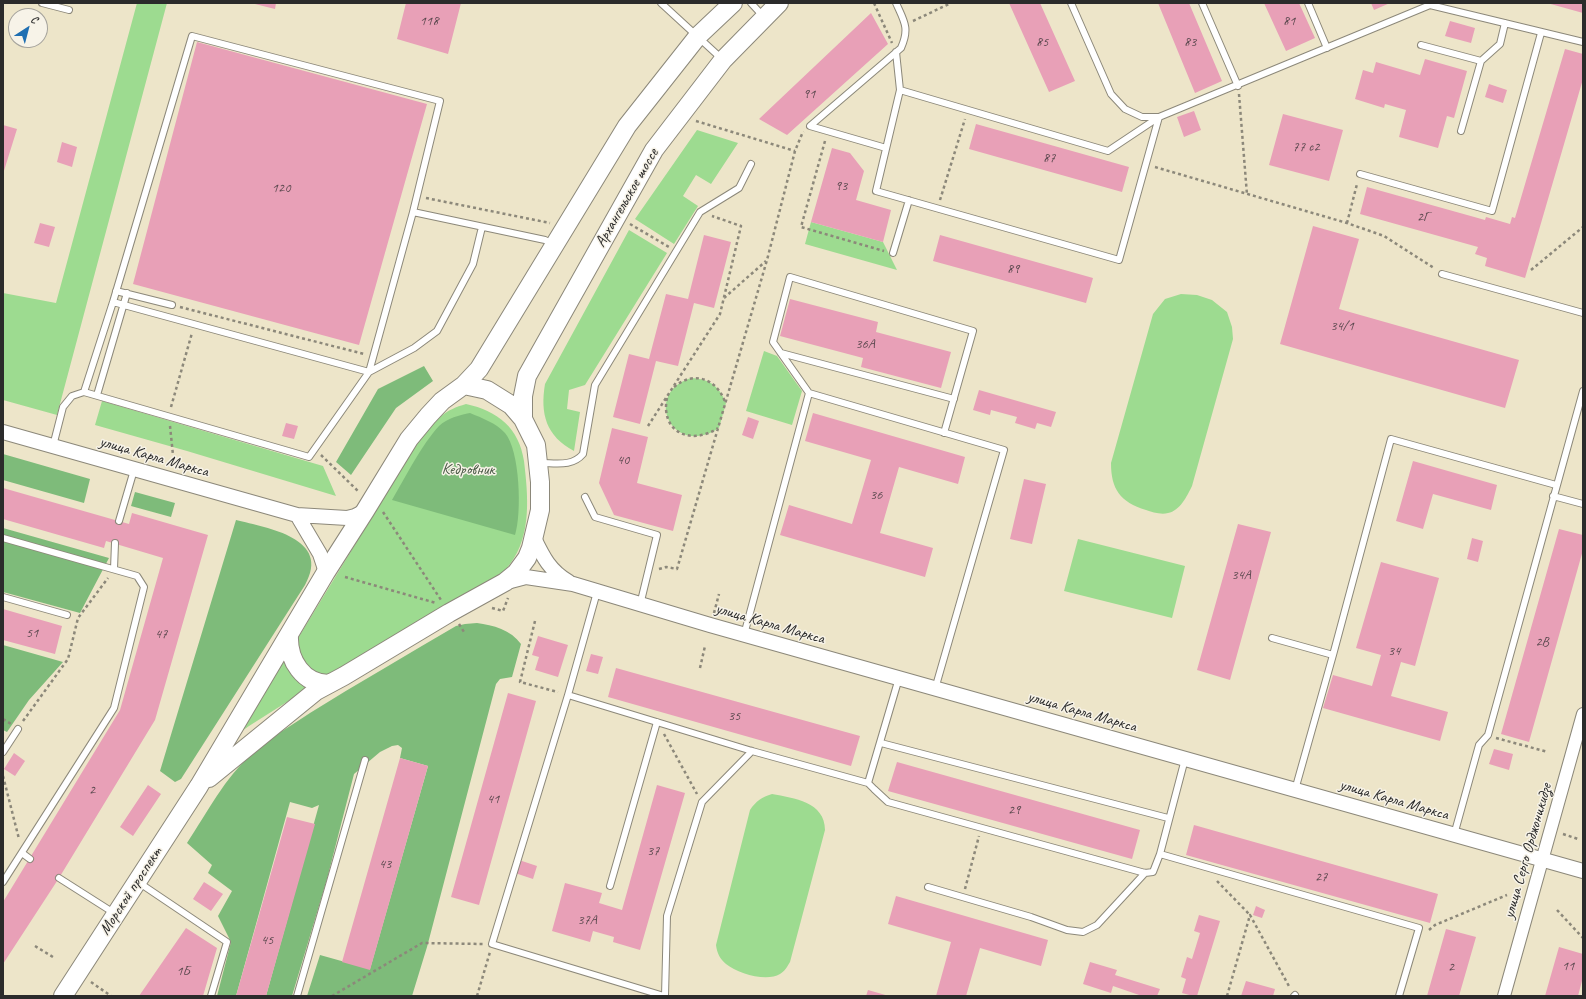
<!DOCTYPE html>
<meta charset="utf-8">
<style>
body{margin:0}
#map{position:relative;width:1586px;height:999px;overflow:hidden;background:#ede5c9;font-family:Caveat,sans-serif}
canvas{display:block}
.frame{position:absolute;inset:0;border:4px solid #2b2b2b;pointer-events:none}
.north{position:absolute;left:8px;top:8px;width:40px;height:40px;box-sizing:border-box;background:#f7f3e8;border:1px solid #a5a39c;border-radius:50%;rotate:36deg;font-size:11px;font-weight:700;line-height:16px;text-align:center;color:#2b2b2b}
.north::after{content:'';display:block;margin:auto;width:14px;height:18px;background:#1f6fb2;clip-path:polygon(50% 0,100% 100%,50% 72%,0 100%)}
</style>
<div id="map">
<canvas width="1586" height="999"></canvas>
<div class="frame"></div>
<div class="north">С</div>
</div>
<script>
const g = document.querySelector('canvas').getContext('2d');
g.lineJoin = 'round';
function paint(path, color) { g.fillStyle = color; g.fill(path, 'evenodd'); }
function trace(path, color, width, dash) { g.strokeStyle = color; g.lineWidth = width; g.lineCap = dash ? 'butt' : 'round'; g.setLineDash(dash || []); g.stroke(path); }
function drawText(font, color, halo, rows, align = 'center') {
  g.font = font + ' Caveat,sans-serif'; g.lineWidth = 3; g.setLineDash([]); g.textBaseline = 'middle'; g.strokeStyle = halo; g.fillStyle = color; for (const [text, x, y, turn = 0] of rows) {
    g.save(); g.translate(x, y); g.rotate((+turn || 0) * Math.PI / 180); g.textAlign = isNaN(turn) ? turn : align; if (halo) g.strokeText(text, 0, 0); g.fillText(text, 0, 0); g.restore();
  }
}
paint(new Path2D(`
 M137,3H167L57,415L3,400V293L56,303Z
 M697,130L738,143L711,184L696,175L683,196L698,206L674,244L635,219Z
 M811,222L883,242L897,270L805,244Z
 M629,230L667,253L585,385L569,390L567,409L580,412L574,451C546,436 540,414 545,384Z
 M1181,294L1197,295L1212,300L1227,312L1232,327L1233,339L1192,486C1187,496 1180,511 1168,513C1161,515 1152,512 1146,510C1120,502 1111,489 1111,463L1153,314L1165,299Z
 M764,351L777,356L802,391L792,425L746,411Z
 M691,378C710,379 719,386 726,403L719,428C672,459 642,393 691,378Z
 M102,401L323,466L336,496L187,451L95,425Z
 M466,404C498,411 519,428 524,461C528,495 532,535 510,564C495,585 465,593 444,606C406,628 371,653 333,675L324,676L305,667L295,643L423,433C438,418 445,410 466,404Z
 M1078,539L1185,566L1172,618L1064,591Z
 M282,657L288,669L309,688L249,726L235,736Z
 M772,794C794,798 825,802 825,830L790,962C787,967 785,971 780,974C767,982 738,974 726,964C720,959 717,953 716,945L750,810C756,801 762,797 772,794Z`), '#9ddb90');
paint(new Path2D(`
 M424,366L433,381L396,408L351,475L336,462L378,389Z
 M470,413C482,418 496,423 505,433C520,450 522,514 515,535L392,500C405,478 422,444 439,426C447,418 460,415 470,413Z
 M3,454L90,479L84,503L3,480Z
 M135,492L175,503L171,517L131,506Z
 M236,520C268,528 332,538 305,585L181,779L175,782L160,771Z
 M3,528L109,558L80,613L3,592Z
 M477,623C493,625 511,630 521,644L512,677L500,679L496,684L427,947L412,996H307L320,955L370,969L428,766L400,758L402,748L398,745L392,746L380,752L354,774L327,879L292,996H266L319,805L312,808L290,802L236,996H217L231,942L218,916L232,891L208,873L212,865L187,843C207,813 225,777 253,753C270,737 291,726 310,713C358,683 407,655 456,626L465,624Z
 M3,645L63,662L29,700L7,732L3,730Z`), '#7ebb7a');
paint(new Path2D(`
 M251,3H276L275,9Z
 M406,3H461L448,54L397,39Z
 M1009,3H1040L1075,81L1049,92Z
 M1158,3H1189L1222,81L1195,93Z
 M1264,3H1299L1315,38L1286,51Z
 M1371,3H1390L1374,10Z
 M1547,3H1583V13Z
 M871,13L888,44L787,135L759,119Z
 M1450,21L1475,28L1471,43L1445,36Z
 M197,42L427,104L359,345L133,284Z
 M1565,49L1583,54V79L1525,278L1485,266L1487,258L1475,254L1478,247L1360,214L1367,187L1485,220L1486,217L1510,224L1512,217L1515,218Z
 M1425,59L1467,71L1454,118L1447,116L1438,148L1399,137L1406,110L1385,104L1384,108L1355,99L1363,70L1373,73L1376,62L1420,75Z
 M1489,84L1507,90L1503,103L1485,97Z
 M1194,111L1201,130L1184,137L1177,117Z
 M1283,114L1343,130L1329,181L1269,165Z
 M976,124L1129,167L1122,192L969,149Z
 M3,125L17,129L3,174Z
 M62,142L77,147L72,167L57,162Z
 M832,148L850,153L864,171L856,200L891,210L883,242L811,222Z
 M40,223L55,227L49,247L34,243Z
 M1313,226L1359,239L1339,309L1519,360L1505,408L1280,344Z
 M704,235L731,242L714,308L694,303L678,366L656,361L640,424L613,417L629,354L649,359L666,294L688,299Z
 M940,235L1093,278L1086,303L933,261Z
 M790,299L878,322L876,332L951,352L941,388L861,367L863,358L780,336Z
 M979,390L1056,412L1051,427L1037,423L1035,429L1015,423L1017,417L991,410L990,415L973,410Z
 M813,413L965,457L958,484L899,467L880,533L933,548L925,577L780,535L789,505L852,524L871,460L805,441Z
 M748,417L759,421L753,439L742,435Z
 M286,423L298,426L294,439L282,436Z
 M612,428L648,437L637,483L682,495L673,531L614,515L599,483Z
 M1413,461L1497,485L1491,510L1433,494L1423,529L1396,521Z
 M1024,479L1046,484L1032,544L1010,539Z
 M3,488L129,524L132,513L208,535L155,720L59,878L3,964V902L120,710L163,558L106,541L104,548L3,519Z
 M1238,524L1271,532L1230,680L1197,670Z
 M1559,529L1583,535V550L1529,742L1501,734Z
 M1472,538L1483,541L1478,562L1467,559Z
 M1381,562L1439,578L1415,666L1401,662L1391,696L1448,712L1440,741L1323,708L1333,675L1372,686L1381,655L1356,648Z
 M3,609L62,626L55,654L3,640Z
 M538,636L568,645L558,677L535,670L539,657L532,655Z
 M591,654L603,657L598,674L586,671Z
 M616,668L860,736L851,766L608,697Z
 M508,693L536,701L479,905L451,897Z
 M1494,749L1513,754L1509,770L1489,764Z
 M14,753L25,761L15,776L4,769Z
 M400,758L428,766L370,970L342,962Z
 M897,762L1140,830L1132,859L888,791Z
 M148,785L161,794L133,836L120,827Z
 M657,785L685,793L640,950L613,942L614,937L593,931L590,942L552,931L565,883L602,893L599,903L622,910Z
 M287,817L315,824L266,996H236Z
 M1194,825L1438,894L1430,923L1186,855Z
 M519,860L537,866L533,879L515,873Z
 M204,882L223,894L211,911L193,899Z
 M896,896L1048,940L1041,966L980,948L966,996H936L951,942L888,924Z
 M1256,906L1265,910L1262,918L1253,915Z
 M1199,915L1220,921L1197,996H1193L1182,993L1186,979L1181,977L1187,957L1192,959L1200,933L1194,931Z
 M186,928L217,948L203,996H139Z
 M1446,929L1476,937L1459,996H1427Z
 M1559,947L1583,954V977L1578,996H1545Z
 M1090,962L1117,970L1115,975L1160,989L1157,996H1142L1113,986L1111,993L1083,984Z
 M1246,981L1275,989L1273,996H1241Z
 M868,990L889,996H866Z`), '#e8a0b7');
const service = new Path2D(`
 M42,3L69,10
 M661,3L722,59
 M751,3L763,16
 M1071,3L1111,94L1125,109L1142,117H1159
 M1202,3L1238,86
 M1308,3L1327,48
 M1421,45L1481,61
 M896,52L900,90L876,191L1119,260L1159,117
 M900,90L1108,151L1159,117L1430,5L1583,42
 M1461,131L1481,61L1500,44L1505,23
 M886,148L810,126L901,48C910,28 904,21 896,3
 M1360,174L1492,211L1541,33
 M893,253L909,200
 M1442,274L1583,313
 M116,291L172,305
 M113,302L369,372L414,348L437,331L473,264L482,227
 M781,353L954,399
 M84,392L113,302L192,36L440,101L413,212
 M809,393L773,342L790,277L973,331L944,433
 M97,395L127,293
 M53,446L63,407L72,396L84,392L309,457L369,372L413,212L545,240L553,244
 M540,463C556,463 572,467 583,454L595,385L700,212L739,188L751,164
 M1553,496L1583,504
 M585,497L595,517L657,535L640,605
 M119,521L134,470
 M3,538L137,576L144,587L114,708L3,882
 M114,569L115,543
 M597,592L568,695L492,944L664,996
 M3,597L67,615
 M744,635L809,393L1004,450L935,689
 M1272,638L1333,655L1295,790
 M1333,655L1391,439L1556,485
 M568,695L752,751L868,783L899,678
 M881,743L1168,818
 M3,752L18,729
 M1185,759L1160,854L1419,928L1399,996
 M868,783L874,789L888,802L1145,873L1153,872L1160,854
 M1454,835L1479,745L1488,735L1583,391
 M22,853L30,859
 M59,878L114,913
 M138,882L227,942L211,996
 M610,886L657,722
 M928,887L1031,917L1067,930L1083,932L1097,925L1145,873
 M297,996L365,760
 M665,996L667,916L702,802L752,751
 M1294,996L1295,995`);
const minor = new Path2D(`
 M1504,996L1583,714`);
const tertiary = new Path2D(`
 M3,432L297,515L347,518L355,516L365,511
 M297,515L320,554L326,572
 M534,538C543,557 550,571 569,582
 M507,582L526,577L573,584L710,625L1583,871`);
const primary = new Path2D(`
 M523,419V396L527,376L654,150L723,60L779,3
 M289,636C288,660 303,684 329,684
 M209,778L316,691L344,676L449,613L505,582L516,573L527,558L531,548L540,510V482L536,445L523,419L511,405L487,390L464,385
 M63,996L199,786L326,572L365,511L409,439L428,416L442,401L464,385L479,369L627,126L698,36L733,3`);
trace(service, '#8c887a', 8);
trace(minor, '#8c887a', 14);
trace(tertiary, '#8c887a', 16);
trace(primary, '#8c887a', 20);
trace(new Path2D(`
 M874,3L892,43
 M913,21L951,3
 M1239,94L1247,195
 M696,121L795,151
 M825,141L801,227L884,251
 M1155,167L1347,223L1384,236L1434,268
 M426,198L550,223
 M940,200L965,119
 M1347,223L1357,184
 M630,224L669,247
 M1531,270L1583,227
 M724,298L766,261
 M180,307L364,354
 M674,387C694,370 717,379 725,402
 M667,398C660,432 691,446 718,428
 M171,407L192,333
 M170,426L173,455
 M648,426L720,314L741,226L712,216
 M321,455L359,492
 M383,512L441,600
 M659,569L666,567L677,569L767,260L795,151L802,134L804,132
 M345,577L436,603
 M492,608L503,611L508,598
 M714,613L719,594
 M535,621L520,682L558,692
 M459,624L464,632
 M700,668L705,646
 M3,719L11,724
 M23,721L68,659L78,618L108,578
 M664,734L697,794
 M1496,738L1548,752
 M3,776L19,839
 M1563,834L1578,839
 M1217,881L1250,915
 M965,889L979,836
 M1557,910L1583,938
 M1429,930L1435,925L1507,895
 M35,946L53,957
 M91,982L111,996
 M332,996L422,943L483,944
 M477,996L490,952
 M1227,996L1250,915L1290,988`), '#8c887a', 2.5, [3, 3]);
trace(service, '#fff', 6);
trace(minor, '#fff', 12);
trace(tertiary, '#fff', 14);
trace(primary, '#fff', 18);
drawText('14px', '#5a484e', null, [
 ["118",429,21],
 ["81",1289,21],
 ["85",1042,42],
 ["83",1190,42],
 ["91",809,94],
 ["77 с2",1306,147],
 ["87",1049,158],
 ["93",841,186],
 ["120",281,188],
 ["2Г",1423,217],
 ["89",1013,269],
 ["34/1",1342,326],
 ["36А",865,344],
 ["40",623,460],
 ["36",876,495],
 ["34А",1241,575],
 ["51",32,633],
 ["47",161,634],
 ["2В",1542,642],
 ["34",1394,651],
 ["35",734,716],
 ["2",92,790],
 ["41",493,799],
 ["29",1014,810],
 ["37",653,851],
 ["43",385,864],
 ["27",1321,877],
 ["37А",587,920],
 ["45",267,940],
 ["11",1568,966],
 ["2",1451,967],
 ["1Б",183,971]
]);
drawText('16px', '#2b2b2b', '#f7f3e8', [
 ["Архангельское шоссе",627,198,-60],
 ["улица Карла Маркса",154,457,16],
 ["улица Карла Маркса",770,624,16],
 ["улица Карла Маркса",1082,712,16],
 ["улица Карла Маркса",1394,800,16],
 ["улица Серго Орджоникидзе",1528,851,-74],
 ["Морской проспект",131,891,-57]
]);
drawText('16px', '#485744', '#f7f3e8', [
 ["Кедровник",468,470]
]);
</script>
